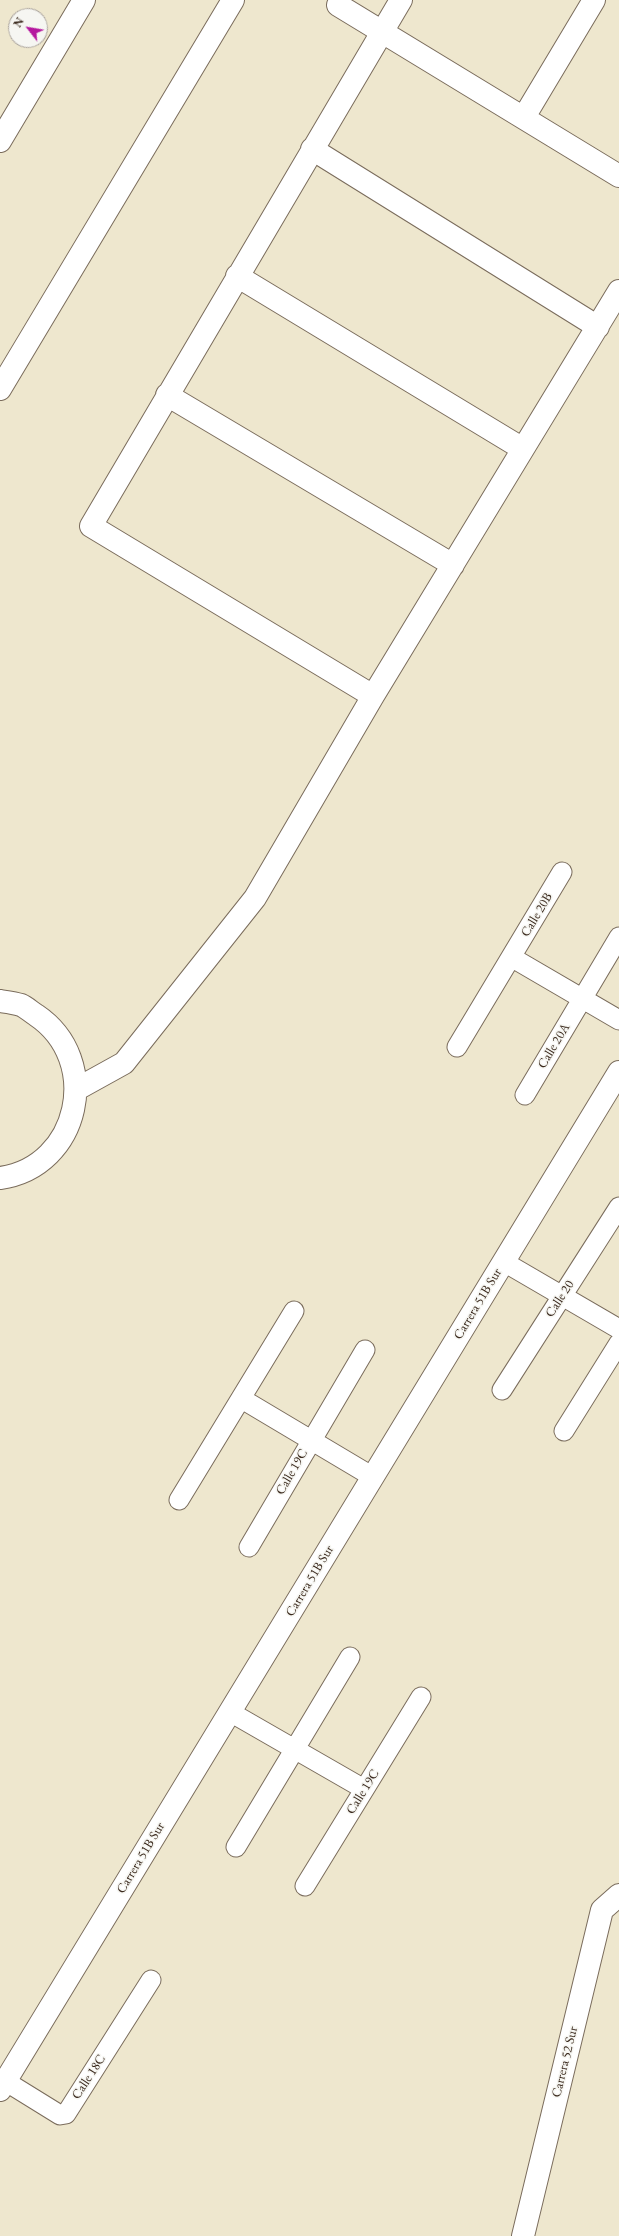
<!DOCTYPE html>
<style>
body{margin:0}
#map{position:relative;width:619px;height:2236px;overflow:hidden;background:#eee7ce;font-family:"EB Garamond",serif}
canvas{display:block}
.north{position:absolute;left:8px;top:8px;width:40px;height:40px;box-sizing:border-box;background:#f6f6f2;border:1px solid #aba49d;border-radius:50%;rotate:301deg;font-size:11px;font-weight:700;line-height:16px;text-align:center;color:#3b2a1e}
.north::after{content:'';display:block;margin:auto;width:14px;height:18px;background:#b5179e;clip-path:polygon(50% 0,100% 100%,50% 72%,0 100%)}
</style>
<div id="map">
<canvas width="619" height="2236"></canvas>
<div class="north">N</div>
</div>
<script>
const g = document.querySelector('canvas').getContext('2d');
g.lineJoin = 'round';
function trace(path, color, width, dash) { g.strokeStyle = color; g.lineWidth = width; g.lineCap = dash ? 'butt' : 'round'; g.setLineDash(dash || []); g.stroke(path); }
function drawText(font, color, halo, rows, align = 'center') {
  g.font = font + ' "EB Garamond",serif'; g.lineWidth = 3; g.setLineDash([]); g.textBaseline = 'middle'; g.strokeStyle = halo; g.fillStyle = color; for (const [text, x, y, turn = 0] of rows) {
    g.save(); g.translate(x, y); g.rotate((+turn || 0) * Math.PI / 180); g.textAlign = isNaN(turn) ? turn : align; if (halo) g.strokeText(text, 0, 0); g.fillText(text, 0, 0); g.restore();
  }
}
const lane = new Path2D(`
 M511,957L619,1020
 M457,1047L562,872
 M525,1095L619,937
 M504,1262L619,1329
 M502,1390L619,1207
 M242,1399L373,1477
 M564,1431L619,1343
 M179,1500L294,1311
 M249,1547L365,1350
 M230,1712L364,1789
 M236,1847L350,1657
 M305,1886L421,1697
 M5,2081L60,2115L66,2114L151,1980`);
const street = new Path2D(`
 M338,5L619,176
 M524,117L594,0
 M0,141L84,0
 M312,149L598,327
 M237,276L523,449
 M0,389L233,0
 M167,395L453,565
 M373,696L91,526L401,0
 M0,1001C7,1002 15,1003 21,1005C26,1007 31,1012 36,1015C103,1060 80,1167 0,1178
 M77,1089L124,1063L255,898L373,696L619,291
 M0,2090L619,1072
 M523,2236L602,1910L619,1895`);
trace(lane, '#7a6c5c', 21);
trace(street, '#7a6c5c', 24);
trace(lane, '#fff', 19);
trace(street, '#fff', 22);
drawText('13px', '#3b2a1e', '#f6f6f2', [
 ["Calle 20B",537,915,-59],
 ["Calle 20A",554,1046,-59],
 ["Calle 20",560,1299,-57],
 ["Carrera 51B Sur",478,1304,-59],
 ["Calle 19C",292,1472,-60],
 ["Carrera 51B Sur",310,1581,-59],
 ["Calle 19C",363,1792,-58],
 ["Carrera 51B Sur",141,1858,-59],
 ["Carrera 52 Sur",565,2062,-76],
 ["Calle 18C",89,2077,-57]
]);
</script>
